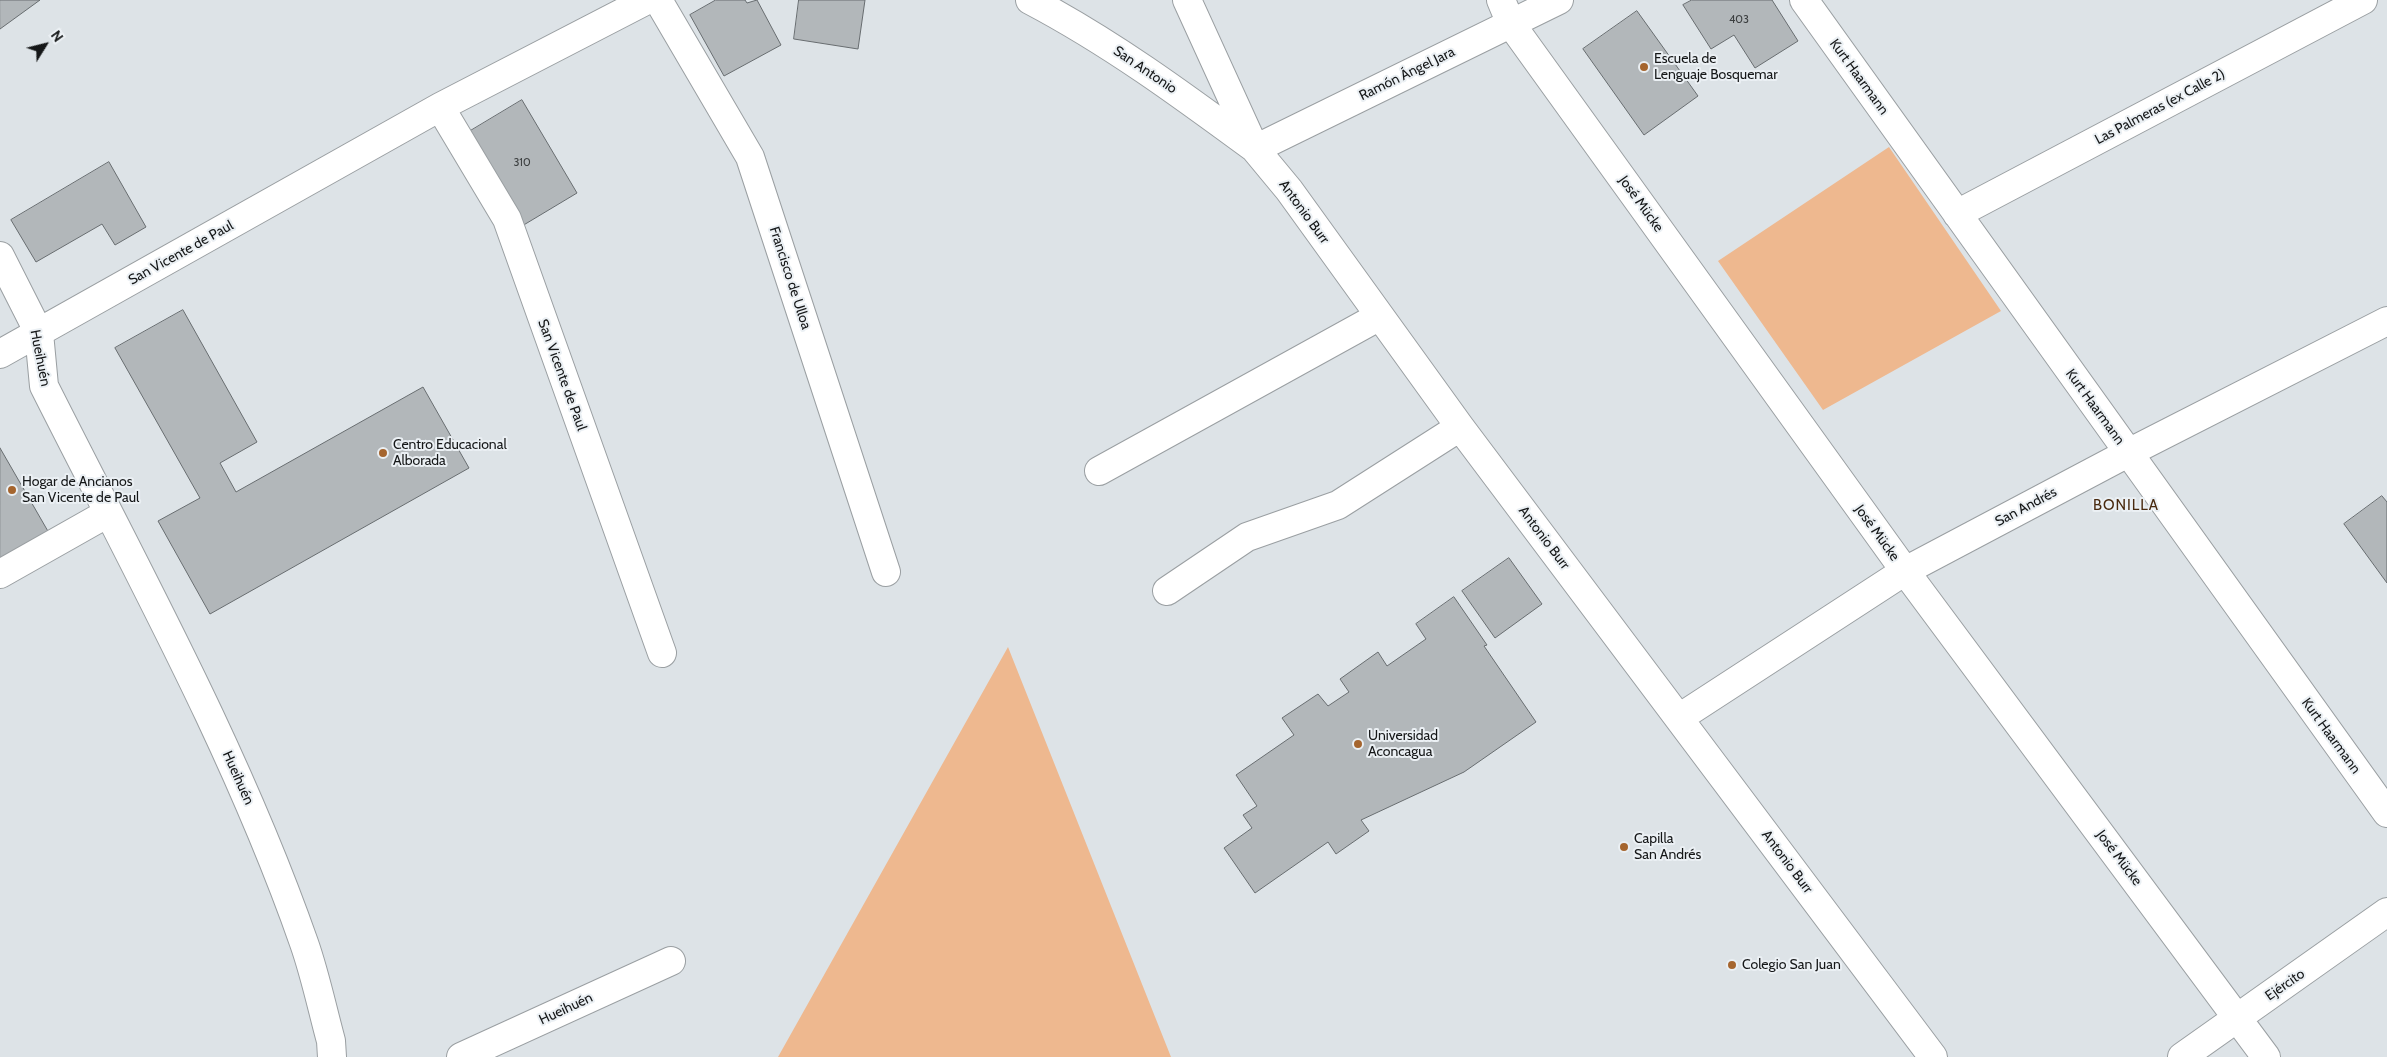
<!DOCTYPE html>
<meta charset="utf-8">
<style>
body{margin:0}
#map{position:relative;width:2387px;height:1057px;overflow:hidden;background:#dde3e7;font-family:Cabin,sans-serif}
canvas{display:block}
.north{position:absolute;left:20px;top:20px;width:50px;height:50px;-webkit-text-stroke:4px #ebf0f4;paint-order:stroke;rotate:54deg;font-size:14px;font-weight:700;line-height:20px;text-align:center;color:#151718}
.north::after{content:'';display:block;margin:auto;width:18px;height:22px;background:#151718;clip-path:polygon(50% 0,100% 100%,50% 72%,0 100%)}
</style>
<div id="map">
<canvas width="2387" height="1057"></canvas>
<div class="north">N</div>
</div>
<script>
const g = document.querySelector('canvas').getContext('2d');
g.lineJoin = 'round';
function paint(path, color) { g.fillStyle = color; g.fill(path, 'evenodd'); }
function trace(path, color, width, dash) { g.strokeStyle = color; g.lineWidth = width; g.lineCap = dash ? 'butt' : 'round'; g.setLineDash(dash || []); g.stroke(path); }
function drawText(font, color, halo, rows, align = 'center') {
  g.font = font + ' Cabin,sans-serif'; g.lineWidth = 4; g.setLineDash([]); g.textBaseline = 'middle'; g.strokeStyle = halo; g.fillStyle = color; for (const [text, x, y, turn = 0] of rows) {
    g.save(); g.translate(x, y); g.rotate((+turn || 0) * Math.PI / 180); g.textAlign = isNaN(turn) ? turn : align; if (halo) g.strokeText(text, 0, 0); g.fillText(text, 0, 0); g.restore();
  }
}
paint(new Path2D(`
 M1889,147L2001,311L1823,410L1718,261Z
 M1008,647L1171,1057H778Z`), '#eeb88f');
const building = new Path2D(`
 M0,0H40L0,29Z
 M716,0H745L747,3L757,0L781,45L724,76L690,15Z
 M799,0H865L858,49L794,39Z
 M1692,0H1772L1798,41L1755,68L1734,35L1711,49L1683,5Z
 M1637,11L1698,96L1644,135L1583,49Z
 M522,100L577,193L522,226L467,133Z
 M109,162L146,227L115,245L102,224L36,262L11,220Z
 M183,310L257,442L220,463L236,492L423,387L469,468L210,614L158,521L200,498L115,348Z
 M0,448L49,533L0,561Z
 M2382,496L2387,502V583L2344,524Z
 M1509,558L1542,604L1495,638L1462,591Z
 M1454,597L1487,645L1484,646L1536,722L1464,772L1361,820L1369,831L1336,854L1328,842L1255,893L1224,848L1252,828L1243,815L1257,806L1236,775L1294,735L1282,718L1318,694L1328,706L1349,692L1340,679L1378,652L1387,666L1426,639L1416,624Z`);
paint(building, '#b2b7ba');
trace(building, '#686d70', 1);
const minor = new Path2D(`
 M658,0L750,157L886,572
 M1030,0C1110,42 1182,95 1254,148
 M1187,0L1255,149L1289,190L1460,427L1933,1057
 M1501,0L1511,24L1905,571L2266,1057
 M1804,0L2387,813
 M440,107L507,219L662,653
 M1255,149L1559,0
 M1957,214L2363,0
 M0,256L39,333L44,386C136,569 236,749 304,943C315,974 322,1008 331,1041L332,1057
 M0,354L440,107L647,0
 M1099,471L1378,317
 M0,574L108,513
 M1167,591L1247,537L1338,505L1460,427
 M1679,718L1905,571L2128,453L2387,321
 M461,1057L671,961
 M2182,1057L2387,912`);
trace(minor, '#9a9fa2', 30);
trace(minor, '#fff', 28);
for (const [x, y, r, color] of [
 [1644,67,5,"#a5652e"],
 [383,453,5,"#a5652e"],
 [12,490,5,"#a5652e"],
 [1358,744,5,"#a5652e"],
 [1624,847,5,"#a5652e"],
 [1732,965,5,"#a5652e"]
]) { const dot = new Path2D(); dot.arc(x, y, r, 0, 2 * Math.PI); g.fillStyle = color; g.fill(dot); trace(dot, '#ebf0f4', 2); }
drawText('11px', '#3c3f40', null, [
 ["403",1739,20],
 ["310",522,163]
]);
drawText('14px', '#151718', '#ebf0f4', [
 ["Escuela de",1654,59],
 ["Lenguaje Bosquemar",1654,75],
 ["Centro Educacional",393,445],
 ["Alborada",393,461],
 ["Hogar de Ancianos",22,482],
 ["San Vicente de Paul",22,498],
 ["Universidad",1368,736],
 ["Aconcagua",1368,752],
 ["Capilla",1634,839],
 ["San Andrés",1634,855],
 ["Colegio San Juan",1742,965]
], 'left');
drawText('14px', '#151718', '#ebf0f4', [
 ["San Antonio",1145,70,34],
 ["Ramón Ángel Jara",1407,74,-26],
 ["Kurt Haarmann",1859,77,54],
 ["Las Palmeras (ex Calle 2)",2160,107,-28],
 ["José Mücke",1641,204,54],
 ["Antonio Burr",1304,212,54],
 ["San Vicente de Paul",181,253,-29],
 ["Francisco de Ulloa",790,278,72],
 ["Hueihuén",40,358,79],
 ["San Vicente de Paul",562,375,70],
 ["Kurt Haarmann",2095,407,54],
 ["San Andrés",2026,507,-28],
 ["José Mücke",1877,533,54],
 ["Antonio Burr",1544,538,53],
 ["Kurt Haarmann",2331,736,54],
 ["Hueihuén",238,778,66],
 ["José Mücke",2119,858,53],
 ["Antonio Burr",1787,862,53],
 ["Ejército",2285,985,-35],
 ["Hueihuén",566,1009,-25]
]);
g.letterSpacing = '1px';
drawText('15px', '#48290f', '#ebf0f4', [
 ["BONILLA",2126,506]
]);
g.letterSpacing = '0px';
</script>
